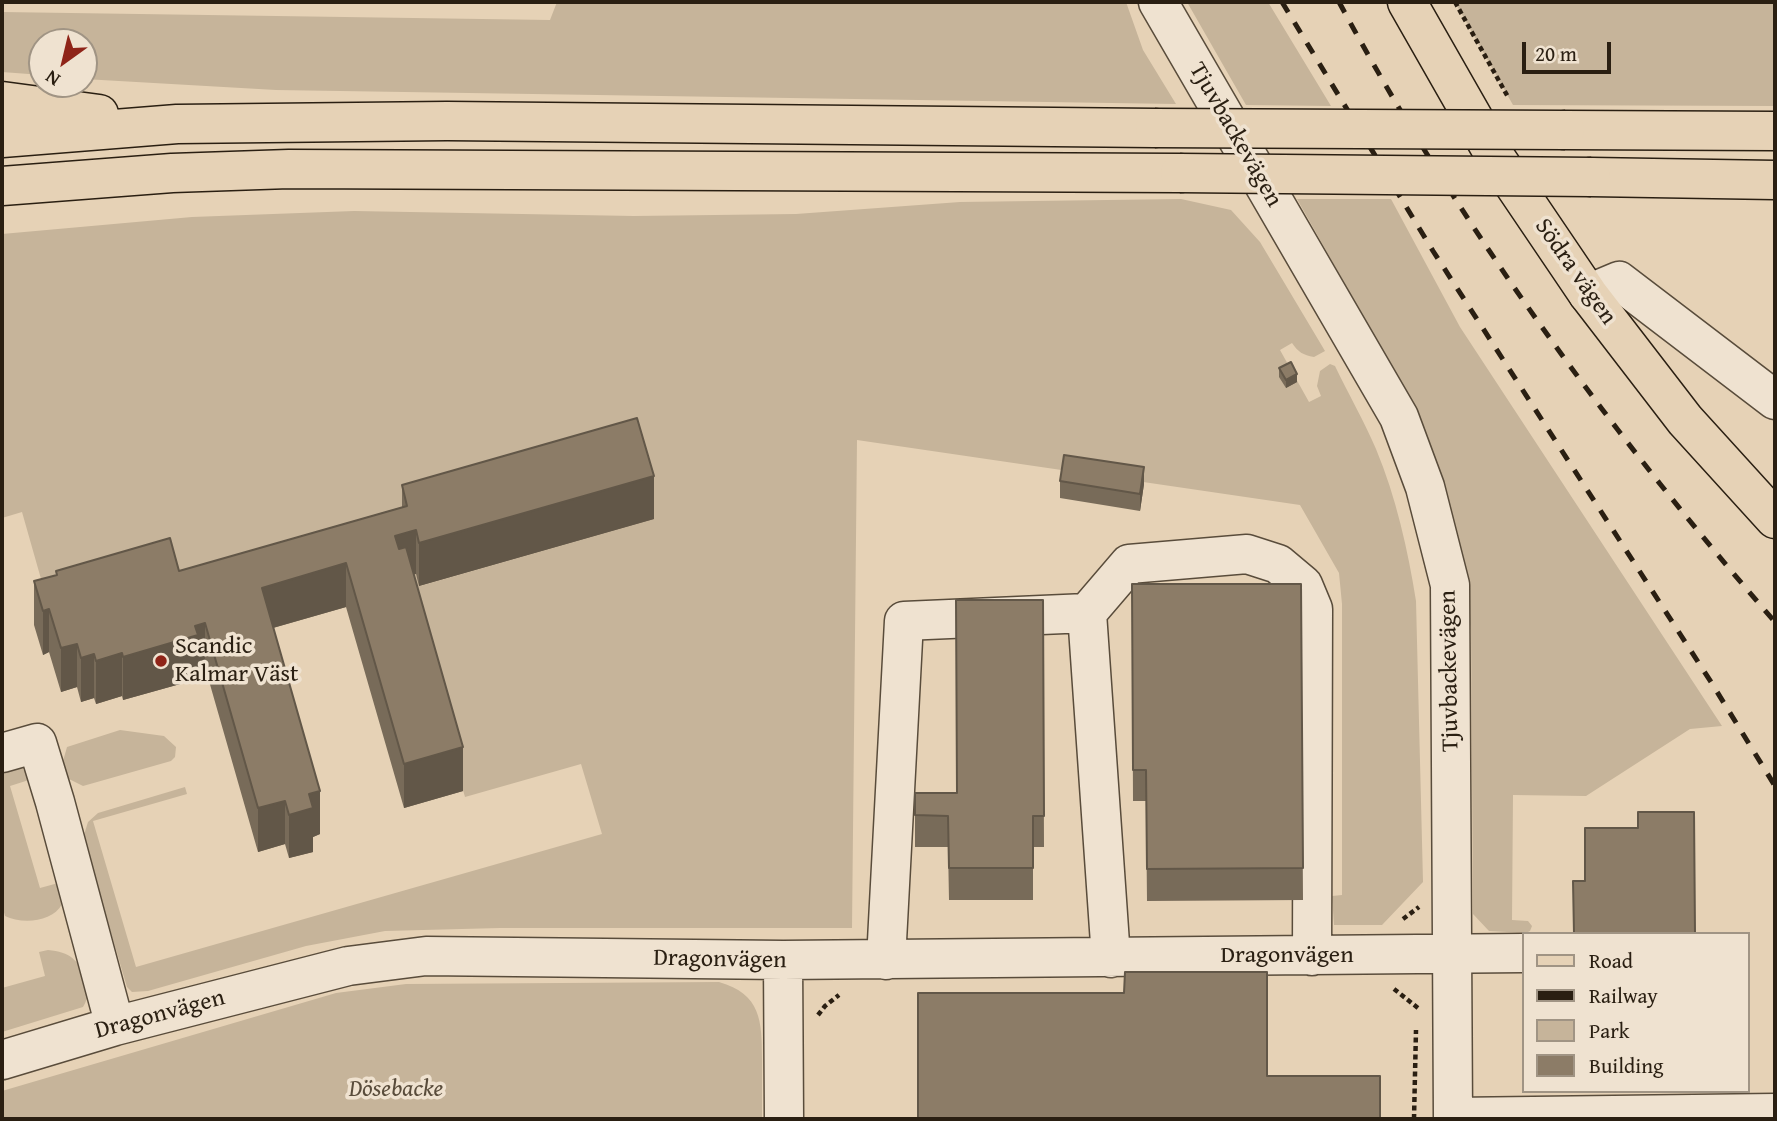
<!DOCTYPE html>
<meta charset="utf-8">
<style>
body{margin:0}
#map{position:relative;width:1777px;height:1121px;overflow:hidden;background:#e6d2b6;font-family:"Gentium Book Plus",serif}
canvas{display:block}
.frame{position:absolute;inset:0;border:4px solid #2a1f12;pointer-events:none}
.legend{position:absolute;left:1522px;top:932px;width:228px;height:161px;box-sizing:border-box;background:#efe2d0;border:2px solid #a09484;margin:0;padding:9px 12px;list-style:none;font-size:21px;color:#2a1f12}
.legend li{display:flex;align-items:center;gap:14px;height:35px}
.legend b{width:35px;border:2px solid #a09484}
.north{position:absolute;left:28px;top:28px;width:70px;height:70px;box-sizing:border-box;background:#efe2d0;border:2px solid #a09484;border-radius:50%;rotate:214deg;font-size:19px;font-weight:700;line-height:28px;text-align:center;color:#2a1f12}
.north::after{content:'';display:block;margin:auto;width:24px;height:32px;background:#8f2418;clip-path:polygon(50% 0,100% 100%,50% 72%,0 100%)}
.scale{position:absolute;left:1522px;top:42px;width:89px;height:32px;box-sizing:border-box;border:4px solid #2a1f12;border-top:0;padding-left:9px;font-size:21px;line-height:24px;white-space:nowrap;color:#2a1f12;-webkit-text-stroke:5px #efe2d0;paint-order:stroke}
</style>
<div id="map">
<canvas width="1777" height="1121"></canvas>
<div class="frame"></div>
<ul class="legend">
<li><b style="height:9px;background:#e6d2b6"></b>Road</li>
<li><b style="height:9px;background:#2a1f12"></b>Railway</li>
<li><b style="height:19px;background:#c6b49a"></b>Park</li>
<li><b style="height:19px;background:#8c7c67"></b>Building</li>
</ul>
<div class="north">N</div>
<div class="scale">20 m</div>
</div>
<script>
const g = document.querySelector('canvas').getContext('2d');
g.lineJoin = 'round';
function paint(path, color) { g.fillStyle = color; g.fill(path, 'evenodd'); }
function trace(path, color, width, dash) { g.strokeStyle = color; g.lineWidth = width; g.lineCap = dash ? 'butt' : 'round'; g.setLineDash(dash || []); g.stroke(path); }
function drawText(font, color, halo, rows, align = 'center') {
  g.font = font + ' "Gentium Book Plus",serif'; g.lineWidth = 7; g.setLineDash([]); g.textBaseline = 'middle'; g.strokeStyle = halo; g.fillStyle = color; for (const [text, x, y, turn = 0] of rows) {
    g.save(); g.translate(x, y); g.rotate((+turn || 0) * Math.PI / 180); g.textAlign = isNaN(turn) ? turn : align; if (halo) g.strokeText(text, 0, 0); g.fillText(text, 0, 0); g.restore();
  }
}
paint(new Path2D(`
 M557,2H1126L1143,50L1176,104L276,90L84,79V42H42V75L2,72V12L550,20Z
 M1187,2H1268L1331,106L1246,105Z
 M1455,2H1775V106L1513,105Z
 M1181,199L1231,210L1260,242L1325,351L1314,357C1303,355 1298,352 1292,343L1280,350L1309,402L1321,396L1317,386L1320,371L1330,364L1335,366C1348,393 1364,421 1376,449C1396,497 1408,550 1416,601L1423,882L1382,925H1334L1332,896L1342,895V604L1339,573L1300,505L857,440L852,928H500L385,931L306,946L148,991L132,992L127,987L83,838L88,822L98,813L185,787L187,794L93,821L136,967L602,834L581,764L465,797L406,591L395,580L416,574L420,586L654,519L402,528L47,600L22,512L2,518V234L192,217L354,211L634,216L796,214L960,202Z
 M1297,199H1391L1460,327L1722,726L1690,729L1586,796L1513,795L1512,920L1528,921L1532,926L1530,931L1526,933L1489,931L1473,914L1471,631L1465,586L1398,378Z
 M120,730L164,736L176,747L175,757L171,761L83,786L67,778L63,761L67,747Z
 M2,764L21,767L32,779L10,786L40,888L62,882C63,889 65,898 62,904C52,923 21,924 5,916L2,905Z
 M48,950C70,952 79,960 86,980C89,991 89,997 83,1007L2,1032V988L45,976L39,952Z
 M719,982C761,994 762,1021 762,1059C762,1079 762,1099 762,1119H2V1091L336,993L406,984Z`), '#c6b49a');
const minor = new Path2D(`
 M1158,2L1399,417L1425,487L1450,585L1453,1119
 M1588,294L1619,281L1775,400
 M1087,613L1111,958
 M2,753L37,743L55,802L115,1026
 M783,960L784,1119
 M886,960L904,621L1087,613L1129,564L1247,554L1278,564L1303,585L1313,609L1312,956
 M2,1060L115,1026L348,966L426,956L783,960L1523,953
 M1453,1117L1775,1113`);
const major = new Path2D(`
 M1407,2L1496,158L1588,294L1685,420L1775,519`);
const highway = new Path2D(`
 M2,101L99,114
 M1565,130L1775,131
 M2,138L177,124L447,121L1155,128
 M1591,177L1775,180
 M2,186L172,173L289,169L1180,173`);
trace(minor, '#594c3b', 41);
trace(major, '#2a1f12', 41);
trace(highway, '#2a1f12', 41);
trace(new Path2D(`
 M1455,2L1508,97
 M1403,919L1419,907
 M1394,989L1418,1008
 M818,1015L825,1006L839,995
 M1414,1119L1416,1030`), '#2a1f12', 4.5, [5, 3.5]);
trace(minor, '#efe2d0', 38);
trace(major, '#e6d2b6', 38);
trace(highway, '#e6d2b6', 38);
trace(new Path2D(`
 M1282,2L1433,251L1711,682L1775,786
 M1339,2C1459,225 1609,431 1775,622`), '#2a1f12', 5, [12, 12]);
const highwayBridge = new Path2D(`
 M1155,128L1565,130
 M1180,173L1591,177`);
trace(highwayBridge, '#2a1f12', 41, []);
trace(highwayBridge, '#e6d2b6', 38);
paint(new Path2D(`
 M1279,368L1297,382L1286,388L1279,377Z
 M1060,481L1144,484L1140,511L1060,498Z
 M402,485L654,519L419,586L416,574H413L463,791L404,808L346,607L273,628L320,834L313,837V852L289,858L285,844L258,852L205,667L198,668V679L123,700L122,696L96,704L94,698L81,702L77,687L61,692L49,652L43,655L34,625V581L56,575V571H179L402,507Z
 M1132,584H1301L1303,900L1147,901L1146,801H1133Z
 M1043,600L1044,847H1033V900H949L948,847H915V793H957Z`), '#786b59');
paint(new Path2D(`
 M1297,374V382L1286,388V380Z
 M1144,467V484L1140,511V494Z
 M654,476V519L419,586V543Z
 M416,530V574L395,580V536Z
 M346,563V607L262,631V588Z
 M49,609V652L43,655V611Z
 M205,623V667L198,668V679L123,700V657L195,626Z
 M77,644V687L61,692V648Z
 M122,653V696L96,704V661Z
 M94,654V698L81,702V658Z
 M463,747V791L404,808V764Z
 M320,791V834L313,837V852L289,858V815L309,794Z
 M285,801V844L258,852V808Z`), '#625748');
const building = new Path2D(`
 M1291,362L1297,374L1286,380L1279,368Z
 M637,418L654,476L419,543L416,530L395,536L399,549L406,547L463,747L404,764L346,563L262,588L320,791L309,794L313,808L289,815L285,801L258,808L205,623L195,626L198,635L123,657L122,653L96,661L94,654L81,658L77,644L61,648L49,609L43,611L34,581L57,575L56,571L170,538L179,571L407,506L402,485Z
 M1064,455L1144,467L1140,494L1060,481Z
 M1132,584H1301L1303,868L1147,869L1146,770H1133Z
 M956,600H1043L1044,816H1033V868H949L948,816L915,815V793H957Z
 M1638,812H1694L1695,934H1574L1573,881H1585V828H1638Z
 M1125,972H1267V1076H1380V1119H918V993H1124Z`);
paint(building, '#8c7c67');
trace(building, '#625748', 2);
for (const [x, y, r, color] of [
 [161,661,7,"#8f2418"]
]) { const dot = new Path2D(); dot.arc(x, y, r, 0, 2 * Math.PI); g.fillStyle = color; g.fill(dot); trace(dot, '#efe2d0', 2.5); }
drawText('24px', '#2a1f12', '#efe2d0', [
 ["Tjuvbackevägen",1235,135,60],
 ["Södra vägen",1575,272,55],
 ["Tjuvbackevägen",1450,671,-91],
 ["Dragonvägen",1287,956],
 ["Dragonvägen",720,960,1],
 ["Dragonvägen",160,1015,-15]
]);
drawText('24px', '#2a1f12', '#efe2d0', [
 ["Scandic",175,647],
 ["Kalmar Väst",175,675]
], 'left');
drawText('italic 24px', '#594c3b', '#efe2d0', [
 ["Dösebacke",396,1090]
]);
</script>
